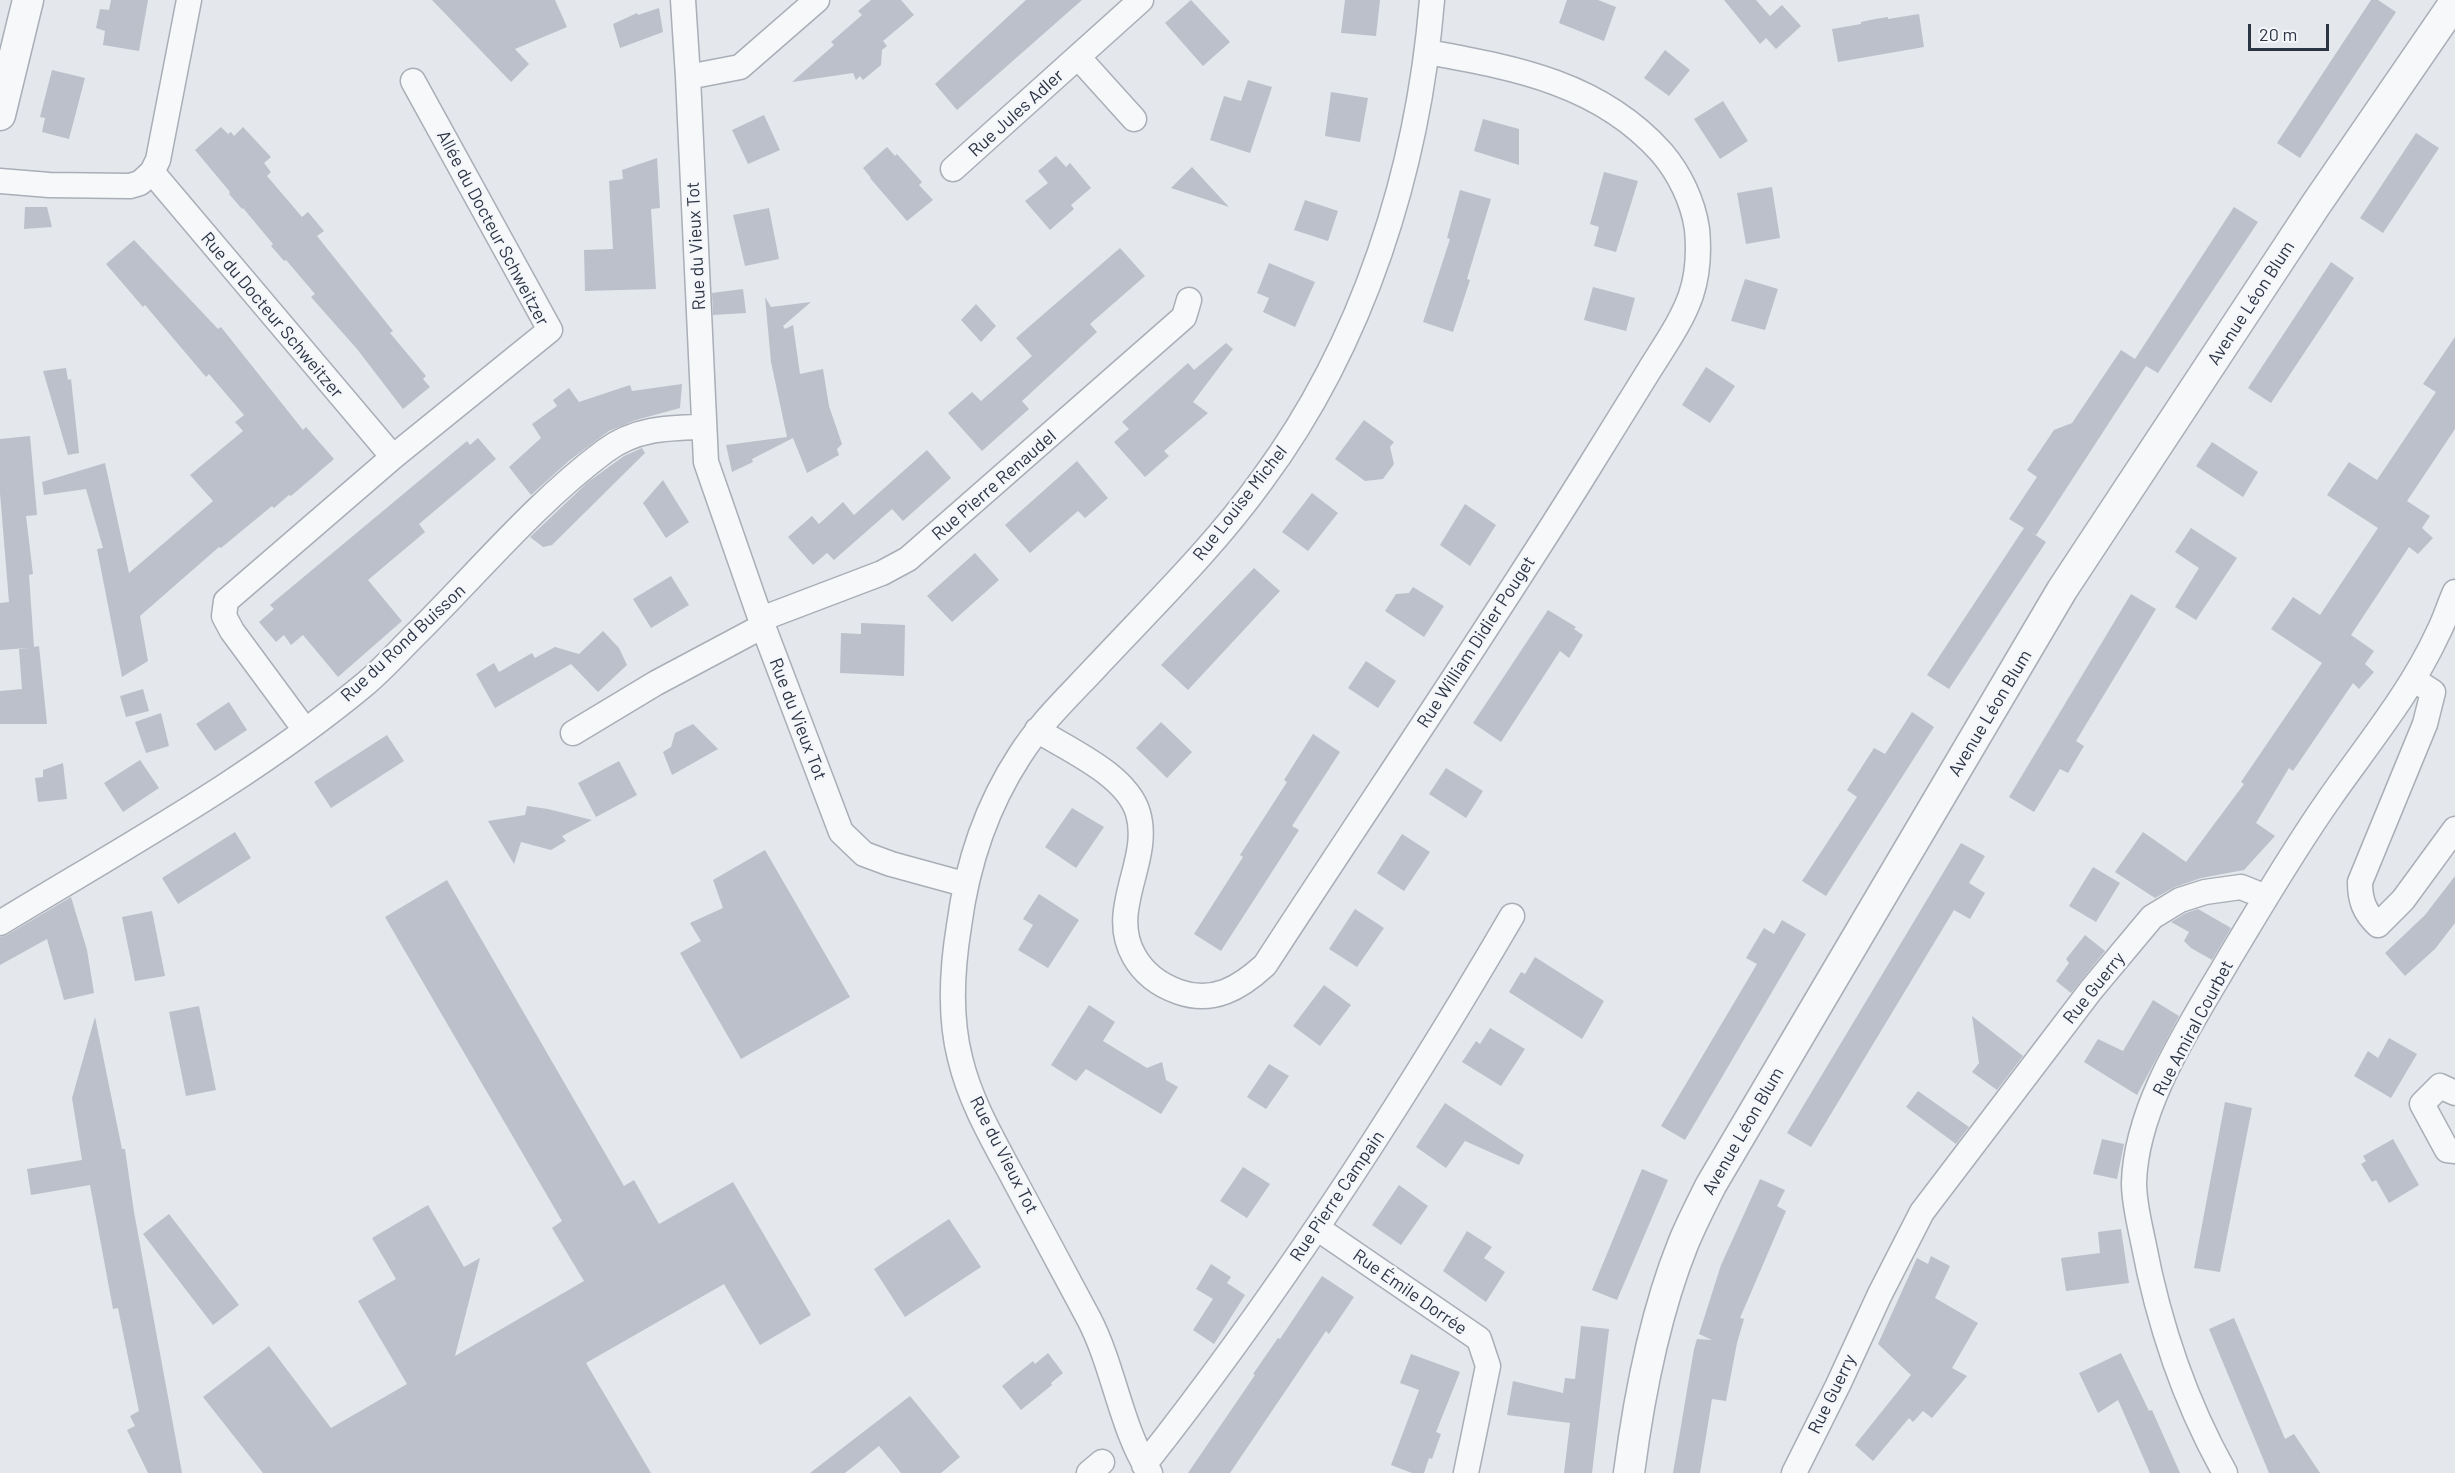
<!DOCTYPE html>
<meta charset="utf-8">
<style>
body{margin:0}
#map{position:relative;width:2455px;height:1473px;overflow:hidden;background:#e4e7ec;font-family:Barlow,sans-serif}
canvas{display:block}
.scale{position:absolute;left:2248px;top:24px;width:81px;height:27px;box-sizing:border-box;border:3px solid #2b3445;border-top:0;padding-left:8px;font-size:18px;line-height:21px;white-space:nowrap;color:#2b3445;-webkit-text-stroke:4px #f4f6f9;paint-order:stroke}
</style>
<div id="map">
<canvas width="2455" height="1473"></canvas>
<div class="scale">20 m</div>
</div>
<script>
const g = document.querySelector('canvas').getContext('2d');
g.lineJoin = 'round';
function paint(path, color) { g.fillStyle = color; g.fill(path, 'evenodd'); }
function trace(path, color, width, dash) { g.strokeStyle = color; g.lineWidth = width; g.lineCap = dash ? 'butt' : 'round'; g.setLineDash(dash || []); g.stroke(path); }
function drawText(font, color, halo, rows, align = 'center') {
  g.font = font + ' Barlow,sans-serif'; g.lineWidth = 5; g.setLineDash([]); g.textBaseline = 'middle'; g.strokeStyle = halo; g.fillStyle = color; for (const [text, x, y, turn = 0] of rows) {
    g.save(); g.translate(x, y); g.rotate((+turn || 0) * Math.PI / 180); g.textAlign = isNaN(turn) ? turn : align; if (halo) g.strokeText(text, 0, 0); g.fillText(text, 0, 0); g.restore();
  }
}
paint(new Path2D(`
 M111,0H148L139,51L103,45L105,31L96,28L100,9L109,10Z
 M432,0H555L567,27L515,49L529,64L511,82Z
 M871,0H901L914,15L883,41L887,46L882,50L881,65L863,80L860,76L856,80L853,73L792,82L834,45L831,42L862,15L858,11Z
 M1026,0H1082L957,110L935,84Z
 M1191,0L1230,42L1203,66L1165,23Z
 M1345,0H1380L1376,36L1341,33Z
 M1567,0H1598L1616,7L1604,41L1559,23Z
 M1724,0H1756L1770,16L1782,5L1801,26L1776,49L1766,38L1760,44Z
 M2371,0H2378L2396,12L2300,158L2277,143Z
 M659,8L663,32L620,48L613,24L637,13L638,15Z
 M1919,14L1924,47L1838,62L1832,29L1861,24V22L1875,19L1888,17V19Z
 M1665,50L1690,70L1669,96L1644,78Z
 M52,70L85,78L69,139L42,132L45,118L40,117Z
 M1248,80L1272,87L1250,153L1210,140L1224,96L1241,101Z
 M1331,92L1368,98L1360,142L1325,136Z
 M1723,101L1748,141L1720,159L1694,119Z
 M764,115L780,150L748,164L732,130Z
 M1483,119L1519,129V165L1474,151Z
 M221,127L228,134L231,132L234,136L243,127L271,157L264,163L271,172L267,176L302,217L308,212L324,231L317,236L393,331L390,333L426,376L423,379L430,387L403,409L357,349L311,297L315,294L286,260L284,261L278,254L271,246L273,244L243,208L242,209L229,194L230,192L195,150Z
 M2416,133L2439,148L2383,233L2360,218Z
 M887,147L895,156L897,154L922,182L919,185L933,200L907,221L870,178H871L863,168Z
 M1056,156L1066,167L1070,163L1091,188L1071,205L1074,209L1050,230L1025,201L1048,183L1038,171Z
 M657,158L660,208L651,209L656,289L585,291L584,250L613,249L609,181L623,179L622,170Z
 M1192,167L1229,207L1171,188Z
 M1604,172L1638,181L1616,252L1594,246L1599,227L1590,224Z
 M1772,187L1780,238L1746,244L1737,193Z
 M1460,190L1491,199L1467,279L1470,280L1453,332L1423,322L1450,239L1447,238Z
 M1305,200L1338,211L1328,241L1294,230Z
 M25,207H47L52,227L24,229Z
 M2234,207L2258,222L2158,373L2146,366L2036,535L2031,532L2046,542L1949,689L1927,675L2024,528L2009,519L2037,477L2027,470L2054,430L2072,423L2121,350L2135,359Z
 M769,208L779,259L745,266L733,215Z
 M134,240L218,329L221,327L303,430L306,427L334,459L291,496L289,495L274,508L272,506L221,548L219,547L140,616L148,661L122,677L97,549L103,548L86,489L44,495L42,482L105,463L129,573L213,501L190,475L243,431L235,422L244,415L209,374L206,377L145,305L143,307L106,264Z
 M1120,248L1145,276L1090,324L1097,332L1022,401L1029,409L982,451L948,413L972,392L981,401L1032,356L1016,338Z
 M2331,262L2354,278L2271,403L2248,388Z
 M1269,263L1315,282L1295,327L1263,312L1269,298L1257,293Z
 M1745,279L1778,289L1765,330L1731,321Z
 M1593,287L1635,298L1626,331L1584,320Z
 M743,289L746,313L713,315L712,293Z
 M765,297L771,307L811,302L783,326L785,329L793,325L800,374L823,369L829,406L842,444L837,449L839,455L807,473L793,438L752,459L753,462L732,472L726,445L787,437L771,362Z
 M976,304L996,326L981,342L961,320Z
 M2455,337V429L2407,501L2430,516L2422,528L2433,538L2418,554L2409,547L2351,635L2374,651L2365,664L2374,672L2359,689L2353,683L2293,771L2289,768L2256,823L2275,836L2244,870L2201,878L2175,887L2155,898L2115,872L2143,832L2186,862L2244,784L2241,782L2322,663L2271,629L2293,597L2320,615L2378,528L2327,495L2349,462L2377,480L2436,392L2423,384Z
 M1226,343L1233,349L1193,402L1208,413L1164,451L1169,456L1145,477L1114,442L1129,429L1122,422L1188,363L1194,370Z
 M1706,367L1735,386L1710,423L1682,405Z
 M66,368L68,380L71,379L79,453L68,455L43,371Z
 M682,384L680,408L636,420L609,431L570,460L531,495L509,467L541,438L532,424L557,406L553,400L569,388L579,402L630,385L632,391Z
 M1364,420L1394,442L1390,447L1394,464L1383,479L1365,481L1335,459Z
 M30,436L37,515L26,516L33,574L29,575L34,647L39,646L47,724H0V691L22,689L19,649L28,648L0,650V603L9,602L0,493V439Z
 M478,438L496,459L419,524L425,532L368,580L402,621L338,677L303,635L291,645L284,635L276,642L259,622L274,609L270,605L467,441L470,445Z
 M2212,442L2258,472L2243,497L2196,466Z
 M642,448L645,453L552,545L543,547L530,537L588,482L624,456Z
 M927,450L951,478L903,521L892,509L834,560L827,553L813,565L788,537L812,516L819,524L843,502L854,515Z
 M1077,461L1108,498L1085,518L1078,511L1030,553L1005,525Z
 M663,480L689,522L666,538L643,503Z
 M1312,493L1338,513L1308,551L1282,532Z
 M1465,504L1496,525L1470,566L1440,545Z
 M2191,528L2237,558L2196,620L2175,607L2199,568L2175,552Z
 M975,553L999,580L952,622L927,596Z
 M1254,568L1280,591L1188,690L1161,665Z
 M671,576L689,605L651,628L633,599Z
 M1413,587L1444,606L1424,637L1385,611L1396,594L1409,593Z
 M2131,594L2156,609L2076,741L2084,746L2068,773L2060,769L2034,812L2009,797Z
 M1548,610L1576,627L1574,629L1583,635L1569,658L1560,651L1501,742L1473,723Z
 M861,623L905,625L904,676L840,673L841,633L861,634Z
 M603,631L619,648L627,665L598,692L571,664L495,708L476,674L494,663L499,672L532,653L535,658L555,647L579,654Z
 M1366,661L1396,681L1378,708L1348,688Z
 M143,689L149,711L126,717L120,696Z
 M229,702L247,730L215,751L196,724Z
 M1912,712L1934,727L1826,896L1802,881L1857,797L1847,790L1874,748L1885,754Z
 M161,713L169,746L146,753L135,722Z
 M1161,722L1192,752L1167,778L1136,748Z
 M693,724L718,749L672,775L663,752L671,747L675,733Z
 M1313,734L1340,752L1292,826L1299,830L1221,951L1194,934L1243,857L1240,855L1287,782L1284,780Z
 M387,735L404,761L331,808L314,782Z
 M140,760L159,788L123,812L104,783Z
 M619,761L637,795L596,817L578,783Z
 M63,763L67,799L38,802L35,778L43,777V770Z
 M1446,768L1483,791L1466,818L1429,794Z
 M527,806L548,809L592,820L562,836L566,841L551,850L521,842L514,864L488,821L525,815Z
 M1072,808L1104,827L1076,868L1045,847Z
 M235,832L251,858L178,904L162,878Z
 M1402,834L1430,852L1404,891L1377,873Z
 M1961,843L1985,856L1969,883L1985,893L1970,919L1954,910L1811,1147L1787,1133Z
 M765,850L850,997L741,1059L680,953L701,941L690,923L723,908L713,880Z
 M2093,867L2120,883L2096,922L2069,906Z
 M2455,876V923L2435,949L2405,976L2385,953L2425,915Z
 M447,880L624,1186L634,1180L659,1224L733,1182L811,1315L760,1345L724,1284L586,1363L651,1473H263L203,1397L269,1346L331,1428L407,1384L358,1301L396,1279L372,1238L428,1205L464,1267L480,1258L455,1356L584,1281L552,1228L562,1221L385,917Z
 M1039,894L1079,920L1048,968L1018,950L1033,925L1023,919Z
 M71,897L87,950L94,993L64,1000L47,939L0,965V937L7,935Z
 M1355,909L1384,928L1357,967L1329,949Z
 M2198,909L2231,928L2212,960L2191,948L2184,941L2189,932L2171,922L2186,913Z
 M152,911L165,976L135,981L122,917Z
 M1782,920L1806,934L1685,1140L1661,1126L1757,964L1746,958L1764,928L1774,934Z
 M2085,935L2105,951L2071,993L2056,981L2069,963L2066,959Z
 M1535,957L1604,1001L1582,1039L1509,992L1521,972L1525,974Z
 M1324,985L1351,1005L1320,1046L1293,1026Z
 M2153,1000L2179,1016L2137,1095L2084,1062L2098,1039L2123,1051Z
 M1089,1005L1115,1022L1103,1041L1147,1068L1162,1062L1166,1080L1178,1087L1161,1114L1086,1069L1076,1081L1051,1065Z
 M199,1006L216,1090L186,1096L169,1012Z
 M1972,1016L2023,1056L1997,1090L1972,1072L1979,1063Z
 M95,1017L122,1149H125L134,1212L182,1473H148L127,1430L135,1426L130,1416L139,1411L118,1308L113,1309L90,1185L31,1195L27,1169L82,1160L72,1098Z
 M1490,1028L1525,1049L1501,1086L1462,1062L1476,1041L1480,1044Z
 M2389,1038L2417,1054L2391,1098L2354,1076L2368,1051L2378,1058Z
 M1269,1064L1289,1076L1266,1109L1247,1097Z
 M1918,1091L1969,1127L1956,1144L1906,1107Z
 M2225,1102L2252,1108L2220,1272L2194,1268Z
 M1445,1103L1524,1155L1519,1165L1465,1141L1446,1168L1416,1147Z
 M2102,1139L2124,1144L2117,1179L2093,1174Z
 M2393,1139L2419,1185L2389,1203L2376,1180L2372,1182L2361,1164L2366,1161L2363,1156Z
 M1243,1167L1270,1184L1247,1218L1220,1201Z
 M1642,1169L1668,1180L1617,1300L1592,1290Z
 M1760,1179L1785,1190L1777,1206L1786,1211L1740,1318L1744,1319L1737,1343L1726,1401L1712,1399L1700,1473H1673L1694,1349L1697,1339L1712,1340L1699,1334L1721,1265Z
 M1399,1185L1428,1206L1401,1245L1372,1225Z
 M169,1214L239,1305L213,1325L143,1234Z
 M949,1219L981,1267L905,1317L874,1269Z
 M2121,1229L2129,1283L2066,1291L2061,1258L2100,1253L2098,1232Z
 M1467,1231L1492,1247L1484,1258L1505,1272L1486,1302L1443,1271Z
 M1931,1256L1950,1266L1935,1298L1978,1323L1952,1368L1967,1376L1932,1418L1923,1411L1913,1422L1909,1418L1873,1461L1855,1445L1911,1375L1878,1344L1917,1258L1928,1264Z
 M1211,1264L1231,1277L1227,1283L1245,1295L1214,1344L1193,1330L1213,1299L1196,1289Z
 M1322,1276L1354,1297L1329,1334L1326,1331L1230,1473H1188L1255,1375L1253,1374L1278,1338L1280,1339Z
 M2234,1318L2285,1439L2294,1434L2320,1473H2269L2209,1329Z
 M1581,1326L1609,1329L1592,1473H1564L1570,1423L1507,1415L1513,1381L1563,1393L1565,1378L1575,1379Z
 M1048,1353L1063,1373L1051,1383L1052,1385L1021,1410L1002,1386L1033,1361L1035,1364Z
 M2121,1353L2149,1411L2152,1410L2180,1473H2150L2118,1400L2098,1413L2079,1373Z
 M1411,1354L1460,1372L1436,1432L1441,1434L1432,1459L1429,1458L1424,1473H1412L1391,1465L1419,1390L1400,1383Z
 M910,1396L960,1457L941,1473H901L879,1446L845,1473H810Z`), '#bbc0ca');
const minor = new Path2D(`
 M683,0L688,77L706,462L763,626L841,832L864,854L891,864L964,884
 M1078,57L1134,119
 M688,77L740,67L817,0
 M953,169L1141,0
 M152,172L158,160L189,0
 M0,181L49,185L130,186L140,183L152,172L393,457
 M761,619L882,573L908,559L1184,317L1189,300
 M2413,679L2433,692L2425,724L2360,882C2360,900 2364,912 2378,925L2403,900L2455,829
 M305,730L232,631L224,616L226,601L393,457L550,330L413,81
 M1037,730C1069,750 1127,775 1138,813C1152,861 1107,909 1134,956C1144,974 1159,985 1179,992C1213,1004 1240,988 1265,965C1371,802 1480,642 1583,477C1605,441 1628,405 1650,369C1665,345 1682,321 1691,295C1698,274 1699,250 1697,229C1693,201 1679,173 1662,153C1600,83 1515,68 1428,52
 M573,733L656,683L763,626
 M0,923C123,848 253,777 364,685C382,670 397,653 413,637C475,576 535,503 605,451C636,428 668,428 704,427
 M2455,1093L2440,1086L2422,1104L2447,1150L2455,1151
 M1317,1228L1479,1339L1488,1366L1466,1473
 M1144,1465C1281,1292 1401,1106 1512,916
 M1089,1473L1102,1462
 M1150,1473C1121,1429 1114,1367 1089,1319C1064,1272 1039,1226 1014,1179C993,1140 970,1101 960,1058C949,1015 952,969 959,926C967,865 986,807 1020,755C1041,722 1070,695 1096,667C1153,606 1213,548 1262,480C1364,342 1418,170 1432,0
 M1794,1473L1838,1385L1880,1294L1922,1212L2091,990L2152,917L2180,900L2205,892L2241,887L2266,897
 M2225,1473C2185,1402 2158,1321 2143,1241C2139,1222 2134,1202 2134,1183C2136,1104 2192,1023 2230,957C2262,904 2294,849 2330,798C2367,745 2411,692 2438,633C2445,620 2449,605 2455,592`);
const tertiary = new Path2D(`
 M0,115L28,0
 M1629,1473C1639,1396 1654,1316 1683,1244C1691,1224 1701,1205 1711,1185L2062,590L2315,206L2455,2`);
trace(minor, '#a9aeb7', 27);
trace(tertiary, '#a9aeb7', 33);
trace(minor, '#f7f8fa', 24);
trace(tertiary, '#f7f8fa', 30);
drawText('18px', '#2b3445', '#f4f6f9', [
 ["Rue Jules Adler",1016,113,-42],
 ["Allée du Docteur Schweitzer",493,228,62],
 ["Rue du Vieux Tot",696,246,-93],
 ["Avenue Léon Blum",2251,303,-57],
 ["Rue du Docteur Schweitzer",272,315,50],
 ["Rue Pierre Renaudel",994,485,-41],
 ["Rue Louise Michel",1240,503,-52],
 ["Rue William Didier Pouget",1476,642,-57],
 ["Rue du Rond Buisson",403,643,-43],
 ["Avenue Léon Blum",1990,713,-59],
 ["Rue du Vieux Tot",798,719,69],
 ["Rue Guerry",2094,988,-51],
 ["Rue Amiral Courbet",2193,1028,-62],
 ["Avenue Léon Blum",1743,1131,-60],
 ["Rue du Vieux Tot",1004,1155,63],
 ["Rue Pierre Campain",1337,1196,-56],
 ["Rue Émile Dorrée",1410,1292,35],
 ["Rue Guerry",1832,1394,-64]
]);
</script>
